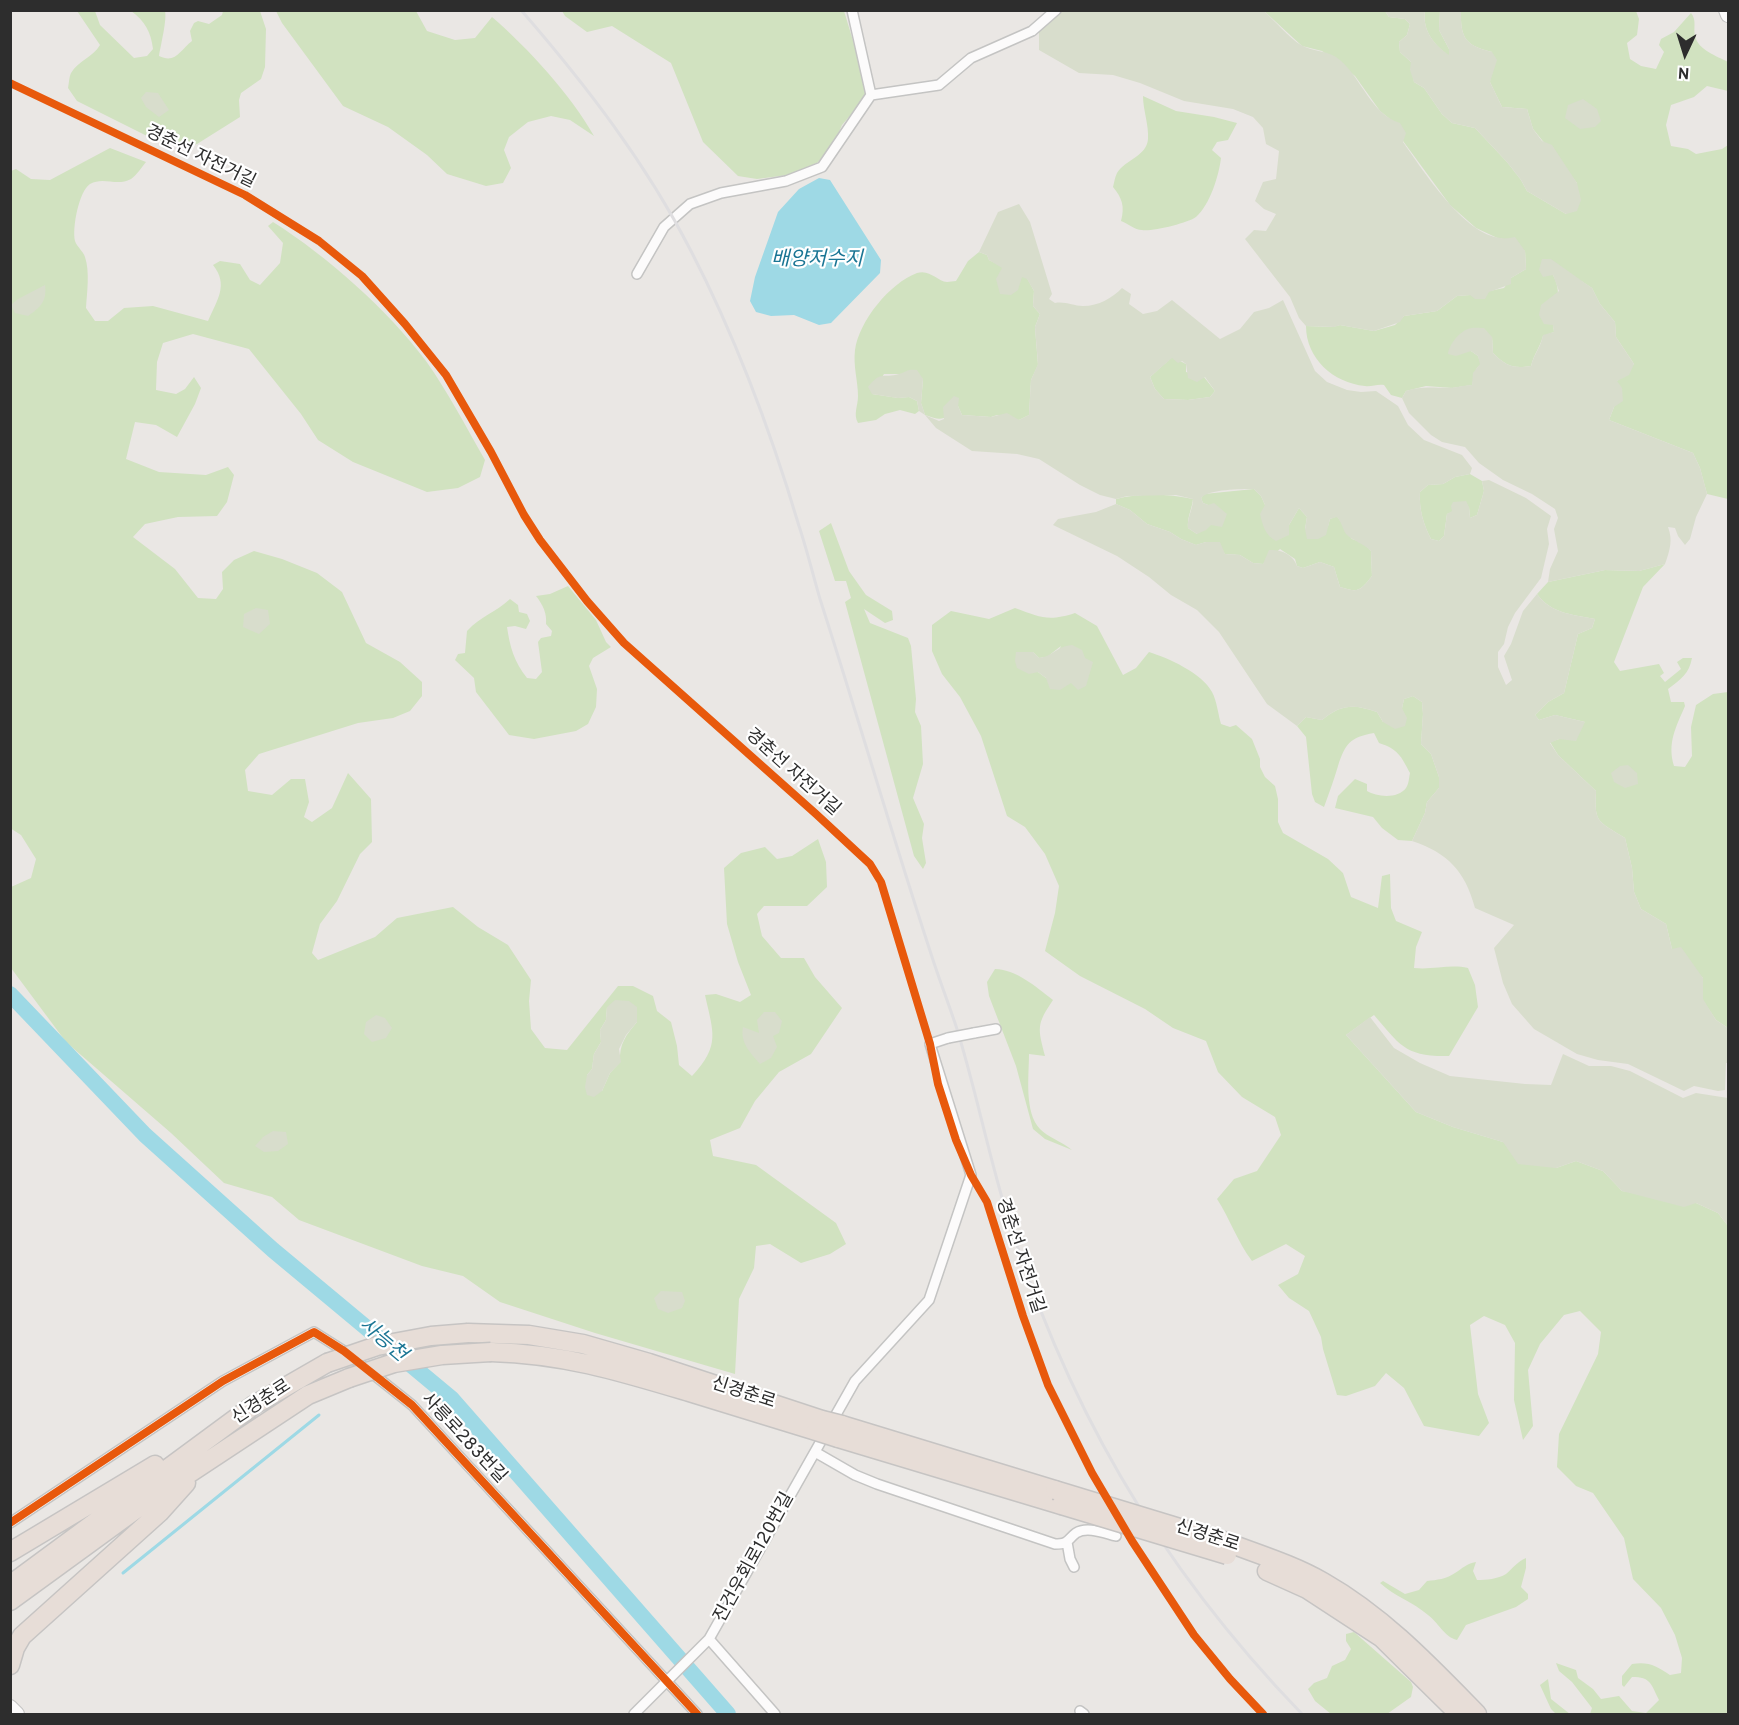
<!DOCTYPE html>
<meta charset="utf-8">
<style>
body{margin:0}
#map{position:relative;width:1739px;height:1725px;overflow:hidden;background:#eae7e4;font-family:Overpass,sans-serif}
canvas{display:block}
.frame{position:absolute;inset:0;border:12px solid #2d2d2d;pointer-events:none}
.north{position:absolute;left:1655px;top:24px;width:60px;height:60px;-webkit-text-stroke:4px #fff;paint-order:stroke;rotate:184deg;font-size:16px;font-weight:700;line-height:24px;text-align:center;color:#2d2d2d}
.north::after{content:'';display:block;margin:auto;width:21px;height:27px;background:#2d2d2d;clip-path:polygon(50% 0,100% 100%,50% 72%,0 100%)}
</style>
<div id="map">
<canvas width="1739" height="1725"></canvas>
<div class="frame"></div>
<div class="north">N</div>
</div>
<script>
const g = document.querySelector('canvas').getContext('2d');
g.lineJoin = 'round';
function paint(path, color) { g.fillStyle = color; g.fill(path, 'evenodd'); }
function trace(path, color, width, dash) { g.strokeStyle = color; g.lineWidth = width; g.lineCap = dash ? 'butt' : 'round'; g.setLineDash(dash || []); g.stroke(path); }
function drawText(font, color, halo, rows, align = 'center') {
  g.font = font + ' Overpass,"Noto Sans KR",sans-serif'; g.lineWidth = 4.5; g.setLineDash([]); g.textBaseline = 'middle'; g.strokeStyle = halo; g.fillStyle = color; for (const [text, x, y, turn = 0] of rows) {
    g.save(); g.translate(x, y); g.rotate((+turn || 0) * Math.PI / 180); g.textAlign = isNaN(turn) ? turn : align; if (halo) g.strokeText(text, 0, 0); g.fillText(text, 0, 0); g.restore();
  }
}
paint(new Path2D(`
 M77,11H95L100,25L134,58L147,56L153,49C151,32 145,21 131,11H165C167,20 161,44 159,56C176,64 180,50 192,41L190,31L194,23L198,21L209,24L222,15L223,11H260L266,29L265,67L261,79L241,93L239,100L240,117L197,144L181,148L151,138L77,101L68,88C69,84 69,77 71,73C78,61 93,57 100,45Z
 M276,11H416L427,31L455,40L475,38L492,17C527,47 572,96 594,136L570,120L551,116L528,122L509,137L504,150L511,168L503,183L486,186L447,174L427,155L388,127L343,106L282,23Z
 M562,11H844L858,57L866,77V97L842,125L833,146L817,163L788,175L757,179L738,176L703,142L671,63L612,26L587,32L565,16Z
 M1264,11H1385L1389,17L1405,19L1410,24L1407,35L1399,42L1400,52L1411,62L1414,82L1424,88L1442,114L1452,123L1475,128L1507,162L1521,180L1527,191L1566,214L1577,183L1533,129L1527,109L1502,107L1490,82L1492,52C1466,46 1460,38 1461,11H1636L1639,19L1637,35L1627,43L1630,59L1641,66L1656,69L1664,52L1659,45L1661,39L1674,32L1691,13C1697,20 1693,28 1695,36C1698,50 1717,56 1728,62V91L1707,86L1694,97L1671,105L1666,125L1671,146L1688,149L1696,154L1722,149L1728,145V499L1707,494L1700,468L1693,453L1609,420L1614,407L1617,381L1634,364L1616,337L1615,322L1600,304L1592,288L1581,281L1553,275C1565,297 1551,311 1554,332L1543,336C1540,347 1534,354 1531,366C1513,369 1506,366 1493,353L1492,337L1471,351L1478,356L1481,364L1477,368L1472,385L1452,388L1426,386L1406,391L1402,398L1391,395L1384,385C1377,384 1371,387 1365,386C1333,383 1306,358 1306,326L1333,327L1340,325L1374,331L1395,325L1404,316L1437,311L1457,296L1470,295L1504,288L1511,278L1526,269L1525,251L1476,228L1450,205L1403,141L1391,120L1380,111L1355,76L1322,51L1302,46Z
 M1425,11H1440L1439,30L1449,49V56C1434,45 1422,30 1425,11Z
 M1143,96L1176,111L1214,117L1237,123L1228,140L1217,142L1212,150L1221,158C1219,175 1210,205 1196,217C1188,223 1151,232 1142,230C1135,230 1127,223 1121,221C1125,206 1122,198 1113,187C1114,183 1115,177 1117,173C1125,160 1147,156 1148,139C1149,125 1143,110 1143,96Z
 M110,148L146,162C142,167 136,176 131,179C116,187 104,176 90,184C79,191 72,228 75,241C77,247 83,251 85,257C90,272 87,292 86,308L95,321H108L124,308L153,306L208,321C217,300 229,285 213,265L220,261L240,264L250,280L260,285L280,263L283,243L268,226L273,222C327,256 388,310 426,361C448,392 466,427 485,460L480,477L458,488L427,492L353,462L318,440L301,414L249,349L193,334L163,343L157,362L156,390L176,394L185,389L194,377L201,388L195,404L177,437L156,425L135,422L126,459L159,472L206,475L228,467L234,475L227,502L217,516L178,517L145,524L133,537L175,569L198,598L216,599L223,589L222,572L234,560L254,551L282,559L317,573L342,592L366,643L400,662L422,682V696L410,711L393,718L358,723L259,754L245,770L248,791L272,795L291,779H305L309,802L304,817L312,822L332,808L348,773L371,799L372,842L360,854L337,901L320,924L312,953L318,960L375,937L397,918L453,907L478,927L508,945L531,980L529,1001L531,1029L545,1048L567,1050L618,986H633L653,996L657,1011L671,1022L677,1046L679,1065L692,1076C721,1045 713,1032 705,995L716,994L740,1002L751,995L738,962L727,924L724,868L741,853L765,847L777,859L792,856L818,839L826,862L827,887L807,906H764L757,914L762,936L781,958H804L815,977L842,1008L811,1054L779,1072L755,1101L740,1128L710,1140L713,1156L756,1165L836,1223L846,1244L830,1254L801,1263L770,1244L756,1246L754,1268L739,1299L735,1374L595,1333L500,1302L463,1276L422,1266L299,1220L272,1197L224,1183L171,1133L66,1042L11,968V887L31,878L36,859L21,835L10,828L11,171L16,169L31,179L50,180ZM607,1007L637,1022C626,1035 619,1044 620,1062L610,1073L602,1091L587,1075L592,1069L594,1054L601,1042L600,1030L606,1020Z
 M979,252L987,255L989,260L1027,278L1034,291L1033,306L1040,314L1035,327L1038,365L1031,380L1029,415L1019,420L997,415L991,417L962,415L958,406C944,419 944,422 925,415L921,403L923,379L899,374H884L872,394L898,398L909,397L917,401L919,411L915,414L900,410L885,414L876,420L858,423C853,414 858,406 858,396C858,381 853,366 855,350C859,321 890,283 917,273C930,269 937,281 947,282C950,282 953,281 956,281L968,261Z
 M1172,357L1186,364V372L1204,377L1215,391L1210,397L1188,400L1164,399L1155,389L1150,377Z
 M1470,474L1482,481L1484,491L1477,515L1470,518L1469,507L1447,514L1444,536L1439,541L1431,539C1423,523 1419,510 1420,492L1428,485L1443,484L1455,477Z
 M1254,489L1261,496L1265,505L1289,525L1299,508L1307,517L1305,529L1328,526L1330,519L1337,516L1352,539L1364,543L1371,551L1372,576C1360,591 1359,593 1340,587L1334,567L1320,562L1303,568L1297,566L1295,559L1280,549L1263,564L1253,563L1240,555L1225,554L1206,542L1196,545L1181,539L1170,532L1147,524L1130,510L1116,504V499C1140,493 1169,494 1193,499C1192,509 1187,517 1188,528L1197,534L1208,505L1203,503L1201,498L1204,494Z
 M831,523L849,571L866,595L892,611L893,620L885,623L864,609L870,623L908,638L911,646L916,699L915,712L921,726L923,764L913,798L924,824L922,838L926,863L923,869L914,856L845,602L851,598L846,581H835L819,531Z
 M1665,564L1643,587L1614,662L1620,671L1659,664L1664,673L1660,676L1665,682L1681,669L1677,662L1683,658H1692C1689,674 1681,679 1668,689L1671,702H1684L1685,706C1676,727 1667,743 1674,766L1685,767L1692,756L1691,727L1696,705L1713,694L1728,692V1028L1716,1020L1702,999L1703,978L1672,949L1666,924L1641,909L1634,892L1632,868L1625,838C1598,821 1594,823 1596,791L1558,755L1550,742L1559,739L1585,722L1555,715L1539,720L1535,715L1548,702L1564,693L1578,634L1592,628L1595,619C1573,615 1550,613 1537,594L1548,582L1605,570L1639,571Z
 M568,586L596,620L606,642L611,647L593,658L589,666L597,689L596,707L588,724L576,731L534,739L509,735L476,692L474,678L455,660L458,654L465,653L467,631C481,616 496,612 510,599L518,605L519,612L527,614L530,621L526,629L515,626L507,627C510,647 514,662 527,678L536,679L542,672L538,642L541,638L551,636L552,631L546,624C547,613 543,605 536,596L550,594Z
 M1015,608C1040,617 1048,622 1075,613L1097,626L1123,675L1136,668L1149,652C1168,658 1202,673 1212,692C1217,701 1218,714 1221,724L1230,727L1236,725L1252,739L1260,759V767L1265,777L1275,786L1278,799V822L1283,833L1328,859L1343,873L1351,897L1378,908L1382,876L1390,874L1391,908L1396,921L1422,932L1416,947L1414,968C1433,970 1450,964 1468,968L1475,985L1478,1007L1449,1056C1405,1057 1400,1045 1374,1015L1346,1035L1416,1112L1453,1127L1503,1142L1556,1168L1576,1161L1603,1171L1622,1191L1696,1203L1718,1213L1728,1226V1714H1590L1592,1708L1572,1682L1559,1671L1556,1663L1576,1670L1578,1678L1593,1689L1601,1699L1619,1696L1632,1711L1646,1713L1659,1700C1651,1684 1651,1677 1632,1677L1624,1687L1622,1685V1676L1632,1664C1648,1661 1657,1666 1670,1675L1681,1673L1682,1658L1675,1635L1661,1608L1633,1579L1624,1538L1593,1493L1576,1486L1557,1467L1559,1434L1598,1354L1601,1332L1580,1311L1564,1315L1540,1344L1528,1370L1533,1426L1523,1440L1514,1400L1515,1343L1505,1325L1484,1316L1470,1325L1478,1394L1489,1423L1479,1436L1424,1426L1404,1388L1386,1373L1375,1386L1346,1396L1337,1395L1323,1349L1321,1337L1309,1311L1289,1298L1278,1285L1298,1274L1305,1256L1286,1244L1252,1261C1237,1241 1230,1219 1217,1199L1234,1179L1257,1171L1281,1135L1275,1117L1242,1097L1218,1072L1206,1041L1173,1028L1145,1009L1080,976L1045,951L1055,913L1059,886L1045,854L1025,827L1007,816L981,736L960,697L942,674L932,651V625L951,611L989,619ZM1061,646L1046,678L1038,672L1033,652L1039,658L1047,657Z
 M1413,696L1422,702L1423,714L1421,744L1431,754L1439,777V788L1427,802L1425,813L1412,841L1398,840L1382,828L1373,817L1335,808L1338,796L1355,779L1367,784V791C1377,797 1398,799 1406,788C1409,784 1409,777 1410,773C1401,756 1398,749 1379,743L1374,733C1350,737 1345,744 1338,766C1334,780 1329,793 1324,807L1315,802L1312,794L1306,737L1297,726L1306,717L1322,720C1341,704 1354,704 1377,712L1383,722L1402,708L1404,699Z
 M995,969C1017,970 1035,986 1053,1000C1036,1025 1038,1028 1045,1056L1029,1054C1029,1076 1024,1112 1040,1129C1047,1137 1063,1142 1072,1150L1045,1139L1033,1129L1016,1066L989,996L987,982Z
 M1526,1558V1568L1521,1587L1528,1594V1599L1516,1607L1466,1625L1457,1640C1444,1637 1438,1622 1428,1615C1413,1602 1394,1596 1380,1583L1383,1581L1405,1594L1419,1590L1427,1581C1437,1580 1446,1579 1455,1573C1463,1568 1466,1564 1476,1562L1473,1571L1477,1580C1486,1580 1498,1579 1506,1574C1513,1568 1517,1562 1526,1558Z
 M1354,1632L1411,1682L1413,1687L1411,1697L1387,1714H1331L1315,1701L1308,1689L1314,1683L1327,1678L1332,1666L1345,1660L1351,1649L1346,1641V1634Z
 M1548,1679L1551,1699L1570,1714H1556L1551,1709L1540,1685Z`), '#d1e2c0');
paint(new Path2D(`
 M1062,11H1264C1274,20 1289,38 1301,45C1313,52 1329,50 1340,60C1362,79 1371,114 1400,123L1406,133L1403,142C1423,170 1464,235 1501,238C1505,239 1510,238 1515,237L1525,251L1526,269L1511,278V284L1489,292L1485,299H1475L1470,295L1457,296L1437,311L1404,316L1400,322L1374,331L1340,325L1334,327L1306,326L1299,318L1290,297L1245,239L1254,230L1266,231L1276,214L1264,209L1255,201L1263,182L1276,179L1279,151L1266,144L1263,128L1253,117L1233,109L1184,101L1140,83L1113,75L1079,73L1039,50V29Z
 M1385,11H1425C1422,30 1434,45 1449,55V49L1439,30L1440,11H1461C1460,38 1466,46 1492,52L1497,60L1490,82L1502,107L1527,109L1533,129L1542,141L1552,145L1577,183L1581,200L1577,211L1566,214L1527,191L1521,180L1507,162L1475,128L1452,123L1442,114L1424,88L1414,82L1410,70L1411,62L1400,52L1399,42L1407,35L1410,24L1405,19L1389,17Z
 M146,92L158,93L169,110L159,117L146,107L141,98Z
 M1583,99L1597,109L1601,121L1595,127L1580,129L1565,118L1568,105Z
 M1019,204L1030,222L1052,294L1049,299L1055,303C1065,301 1073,306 1083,306C1099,306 1112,298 1122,288L1131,294L1129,304L1143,314L1157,311L1172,300L1220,339L1240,329L1254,312L1269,308L1283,300L1315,371L1327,382L1347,390L1361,392L1376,391L1398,406L1408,425L1424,440L1462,455L1472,468L1470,474L1455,477L1443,484L1428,485L1420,492C1419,510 1423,523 1431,539L1439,541L1444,536L1447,514L1452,511L1451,506L1453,502L1466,501L1469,507L1470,518L1477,515L1484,491L1482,481L1489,480L1526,498L1551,516L1547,529L1549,544L1541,578L1515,613L1508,627L1504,644L1498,652V667L1506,685L1512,680L1504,656L1511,644L1523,611L1537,594C1550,613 1573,615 1595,619L1592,628L1578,634L1564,693L1548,702L1535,715L1539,720L1555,715L1585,722L1576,741L1559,739L1550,743L1558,755L1596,791C1594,823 1598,821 1625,838L1632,868L1634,892L1641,909L1666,924L1672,949L1681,947L1703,978V999L1716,1020L1728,1028V1063H1726L1725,1090L1718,1091L1694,1086L1684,1091L1628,1064L1598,1060L1577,1054L1534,1029L1512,1004L1503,983L1494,948L1514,925L1475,908C1465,871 1448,853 1412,841L1425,813L1427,802L1439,788V777L1431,754L1421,744L1423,714L1422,702L1413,696L1404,699L1402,708L1407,718L1405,726L1395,729L1383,722L1377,712C1354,704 1341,704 1322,720L1306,717L1297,726L1267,704L1219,632L1197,610L1171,595L1149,577L1117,556L1053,525L1058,519L1096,512L1116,504L1130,510L1147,524L1170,532L1181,539L1196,545L1206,542H1220L1225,554L1240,555L1253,563L1263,564L1269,550C1281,549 1293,554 1297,566L1303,568L1320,562L1334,567L1340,587C1359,593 1360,591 1372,576L1371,551C1363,543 1353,541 1346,534C1342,528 1342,522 1337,517L1330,519L1326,535L1318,539H1307L1305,529L1307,517L1299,508L1289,525V535L1276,541C1265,535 1263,526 1260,514L1265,505L1261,496L1254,489C1241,489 1209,489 1201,498L1203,503L1208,505L1214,503L1227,514L1222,527L1211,525L1206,530L1197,534L1188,528C1187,517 1193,509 1193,499L1176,495L1127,496L1116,499L1100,495L1080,485L1039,459L1017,454L972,451L936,428L925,415L919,411L917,401L909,397L898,398L872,394L868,387C881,370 883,379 899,374C908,372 905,369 917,370L923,379L921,403L925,415L939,421L944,419L943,407L954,396L959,398L958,406L962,415L991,417L1007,413L1019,420L1029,415L1031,380L1038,364L1035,327L1040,314L1033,306L1034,291L1027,279L1022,277L1018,290L1011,295L1000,294L996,279L1002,268L989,260L987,255L979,252L998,212ZM1172,358L1178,363L1182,361L1186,364L1188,378L1197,382L1205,377L1215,391L1210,397L1188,400L1164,399L1155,389L1150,377Z
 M1542,259H1551L1592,288L1600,304L1615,322L1616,337L1634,364L1629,375L1617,381L1622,388L1623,401L1614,407L1609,420L1693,453L1700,468L1707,494L1696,517L1690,539L1685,545L1678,536L1675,528L1668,527C1673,540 1670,550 1665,564L1639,571L1605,570L1548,582L1550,569L1558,551L1554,529L1558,518L1555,509L1532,494L1503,480L1479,463L1465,447L1442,442L1431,435L1409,413L1402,398L1406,391C1421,386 1433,388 1448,388C1456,388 1464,385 1472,385L1473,373L1480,364L1478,356L1471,351L1456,356L1448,354C1449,345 1459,332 1468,329C1472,327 1480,328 1484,328L1492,337L1493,353C1506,366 1513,369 1531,366C1534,354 1541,347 1543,335L1554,332L1553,325L1544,324L1539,315L1541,305L1559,291L1553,275L1543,277L1539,270Z
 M45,285C47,301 41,307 28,316L15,313L11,305L18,299Z
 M256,608L268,610L270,624L259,634L243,627L244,614Z
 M1072,645L1082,650L1085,658L1093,662L1086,686L1078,690L1071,683L1060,690L1050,689L1046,678L1038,672L1029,674L1017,668L1015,661L1016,652H1033L1039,658C1054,656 1055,647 1072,645Z
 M1628,765L1637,773L1638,784L1625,788L1614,782L1611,773L1620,766Z
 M615,1000L629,1001L637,1007V1022L626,1035L619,1049L621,1062L610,1073L602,1091L594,1097L587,1095L585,1087L587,1075L592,1069L594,1054L601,1042L600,1030L606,1020L607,1007Z
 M764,1012H775L782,1021L779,1033L773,1036L777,1047L771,1058L760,1064C750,1052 740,1043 743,1027L759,1033L757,1020Z
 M376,1015L385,1018L392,1028L386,1038L372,1042L364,1034L366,1022Z
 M1370,1017L1394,1048L1420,1063L1450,1076L1525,1084L1551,1085L1563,1054L1589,1066H1611L1630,1071L1683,1098L1696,1093L1728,1098V1226L1718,1213L1696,1203L1684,1207L1622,1191L1603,1171L1576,1161L1556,1168L1518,1164L1503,1142L1453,1127L1416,1112L1346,1035Z
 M273,1131L286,1132L288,1144L278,1151L264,1152L255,1146L263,1137Z
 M661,1291L682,1292L685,1301L682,1308L668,1313L658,1309L654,1298Z`), '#d8ddcc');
paint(new Path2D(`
 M819,178L830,180L881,260L880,273L831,323L819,325L794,315L771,316L756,312L750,301L755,277L778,212L799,189Z`), '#9ed9e5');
trace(new Path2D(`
 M123,1573L319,1415`), '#9ed9e5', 3);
trace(new Path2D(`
 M10,994L145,1135L273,1250L452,1399L728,1714`), '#9ed9e5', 16);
const street = new Path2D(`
 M852,10L871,95
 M637,274L664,227L690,204L721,193L786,181L822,167L871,95L939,85L971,58L1032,31L1056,10
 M974,1033L996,1029
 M815,1452L855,1475L877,1484L1055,1544C1069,1544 1067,1540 1076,1533C1087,1526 1104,1533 1116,1536
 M10,1523L223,1381L314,1332L344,1351L412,1405L697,1714
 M1067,1542L1070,1559L1074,1567
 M709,1639L775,1714
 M1080,1711L1084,1714
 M634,1714L709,1639L855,1381L929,1300L971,1175L930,1044L948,1038`);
const secondary = new Path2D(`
 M1726,10L1728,15
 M10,1707L17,1714`);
const highway = new Path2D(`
 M468,1333L529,1335L583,1344L649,1363L822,1420
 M491,1352C564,1354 619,1371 689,1392C731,1405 774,1418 816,1431
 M842,1425L1055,1490
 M838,1438L1061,1505
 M1221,1540C1254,1553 1292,1564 1323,1582C1383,1616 1430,1666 1477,1714
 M10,1552L155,1465
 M1267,1571L1307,1589L1382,1638L1459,1714
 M10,1585L254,1405L327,1363
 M10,1601L146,1502L308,1395L349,1378
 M10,1665L15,1648L22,1636L160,1512L186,1483`);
trace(street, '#c4c4c3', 12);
trace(secondary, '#c4c4c3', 16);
trace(highway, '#c6c4c3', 21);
trace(street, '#fcfbfb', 9);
trace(secondary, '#fcfbfb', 14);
trace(highway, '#e7ddd7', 18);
trace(new Path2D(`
 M521,10C586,85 646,163 691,251C736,338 771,432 799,526C807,550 813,575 820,599C859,720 894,842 934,963C941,984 949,1005 956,1026C974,1083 986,1143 1003,1201C1062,1400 1158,1565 1302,1714`), '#dfdee0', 3);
const streetBridge = new Path2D(`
 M948,1038L974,1033`);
const highwayBridge = new Path2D(`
 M327,1363L377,1346L431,1336L468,1333
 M349,1378L394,1363L442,1355L491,1352
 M822,1420L842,1425
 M816,1431L838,1438
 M1055,1490L1216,1539
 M1061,1505L1227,1555`);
trace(streetBridge, '#c4c4c3', 12, []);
trace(highwayBridge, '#c6c4c3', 21, []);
trace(streetBridge, '#fcfbfb', 9);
trace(highwayBridge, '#e7ddd7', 18);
trace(new Path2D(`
 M10,83L245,195L319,241L362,276L405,324L446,375L491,452L524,515L540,540L587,601L624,643L816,814L870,864L881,882L930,1044L938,1084L956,1140L971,1175L987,1202L1023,1316L1048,1385L1092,1473L1132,1541L1194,1635L1230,1679L1263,1714
 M10,1523L223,1381L314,1332L344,1351L412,1405L697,1714`), '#e8590c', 8);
drawText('18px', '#2d2d2d', '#fff', [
 ["경춘선 자전거길",200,158,26],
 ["경춘선 자전거길",792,773,42],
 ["경춘선 자전거길",1019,1256,72],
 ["신경춘로",743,1394,18],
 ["신경춘로",262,1403,-33],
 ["사릉로283번길",463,1439,47],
 ["신경춘로",1207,1537,18],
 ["진건우회로120번길",755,1558,-61]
]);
drawText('italic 20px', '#1a7594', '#fff', [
 ["배양저수지",817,261],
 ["사능천",382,1341,40]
]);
</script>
